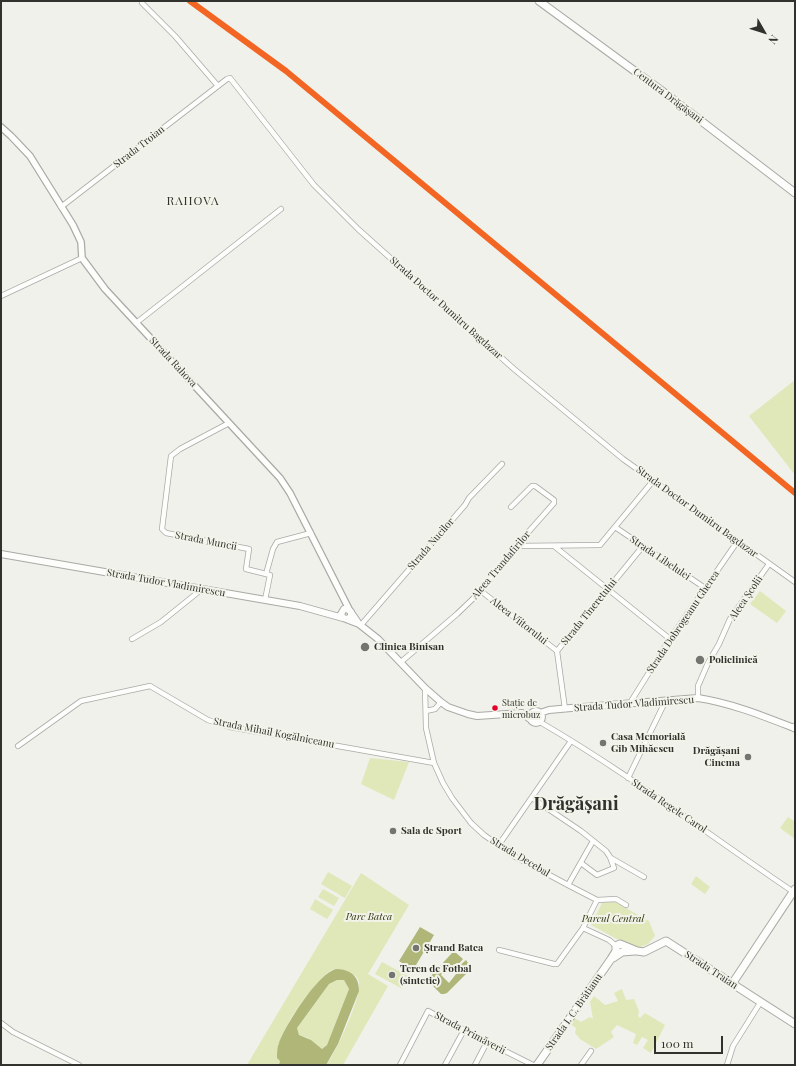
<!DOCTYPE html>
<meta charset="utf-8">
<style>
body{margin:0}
#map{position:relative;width:796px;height:1066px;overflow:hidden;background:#f0f1eb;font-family:"Playfair Display",serif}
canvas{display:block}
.frame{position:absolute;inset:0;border:2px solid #31322e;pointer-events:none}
.north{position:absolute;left:744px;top:12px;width:40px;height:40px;-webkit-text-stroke:3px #f2f3e9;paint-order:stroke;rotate:129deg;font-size:11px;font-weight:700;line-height:16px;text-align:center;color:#31322e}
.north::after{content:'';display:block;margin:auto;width:14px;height:18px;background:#31322e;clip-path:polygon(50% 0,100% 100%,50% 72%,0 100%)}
.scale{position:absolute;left:654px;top:1036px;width:69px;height:18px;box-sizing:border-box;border:2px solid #31322e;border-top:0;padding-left:5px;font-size:12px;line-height:14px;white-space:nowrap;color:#31322e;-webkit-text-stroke:3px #f2f3e9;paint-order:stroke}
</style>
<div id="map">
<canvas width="796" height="1066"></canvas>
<div class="frame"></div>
<div class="north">N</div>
<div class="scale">100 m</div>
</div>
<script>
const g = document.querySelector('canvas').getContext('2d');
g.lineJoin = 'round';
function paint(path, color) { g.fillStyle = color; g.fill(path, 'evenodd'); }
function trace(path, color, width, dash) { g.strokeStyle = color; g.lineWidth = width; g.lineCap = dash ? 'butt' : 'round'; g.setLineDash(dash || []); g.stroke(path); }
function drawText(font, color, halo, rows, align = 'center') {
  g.font = font + ' "Playfair Display",serif'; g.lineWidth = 4; g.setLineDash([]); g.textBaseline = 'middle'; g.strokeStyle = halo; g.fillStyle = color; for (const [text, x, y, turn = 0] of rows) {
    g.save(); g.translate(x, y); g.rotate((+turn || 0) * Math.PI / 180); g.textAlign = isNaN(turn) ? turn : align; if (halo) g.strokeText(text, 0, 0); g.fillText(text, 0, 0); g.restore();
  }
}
paint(new Path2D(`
 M795,380V475L749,416Z
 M760,591L786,611L777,623L750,604Z
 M370,758L409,762L394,800L361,784Z
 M788,817L795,822V839L780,828Z
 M328,872L352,886L345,898L321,884Z
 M361,873L409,905L368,974L388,986L343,1065H326C336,1053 361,998 359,984C359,978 355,975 350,973C345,970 338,968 332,970C324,972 296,1010 291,1018C287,1026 282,1035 279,1043C277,1047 277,1053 277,1058L280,1061L279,1065H247Z
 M696,876L710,887L705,894L691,884Z
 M323,889L339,898L334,906L318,897Z
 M315,899L333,910L327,919L310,909Z
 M615,902L649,921L655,936L648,944L638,948L626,944L591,925L602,903Z
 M382,962L408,976L401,988L375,974Z
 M337,980H344L349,989L327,1045L322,1049L308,1038L299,1035L297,1028L329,984Z
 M622,989L626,1000L634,999L639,1011L638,1016L640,1018L645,1013L665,1025L651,1053L643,1048L648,1040L642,1037L637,1045L633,1043L636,1034L617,1025L611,1032L614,1037L596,1049L580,1039L575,1033L576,1028L570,1024L574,1018L581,1022L590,1017L593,1019L590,1002L594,996L605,1005L618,1001L614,993Z`), '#e0e7b8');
paint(new Path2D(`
 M420,927L434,935L413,970L399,961Z
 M455,952L463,959L457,966L454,965L448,971L445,970L441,975L449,983L460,969L458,967L466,960L470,966L471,969L447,993L444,994H441L428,981L429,978L452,953Z
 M337,969C351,970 359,976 359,991L338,1044L326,1065H279L280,1061L277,1058C277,1053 277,1047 279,1043C285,1026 319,971 337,969ZM337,980H344L349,989L327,1045L322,1049L311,1040L299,1035L297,1028L329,984Z`), '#afb678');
const minor = new Path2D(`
 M142,3L175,36L218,86
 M61,207L227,79L230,78L314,185L358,229L514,369L623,459L795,582
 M1,296L82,258
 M136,323L281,209
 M229,423L180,449L171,456L162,529L166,533L249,549L246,569L270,575L265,600
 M615,527L705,588
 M516,546L600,545L653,481
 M554,546L670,639
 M266,574L273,549L277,542L311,533
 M481,591L557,651
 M361,625L465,505L469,498L502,464
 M132,639L161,622L202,589
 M401,662L457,614L481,591L516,546L554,503V500L535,486H532L511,507
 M425,688L426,728L434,763L443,783L452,798L471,823L484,835L514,856L568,885L597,900L616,899L626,905
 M698,698V686L708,663L719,644L730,619L769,564
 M630,703L670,639L737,542
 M565,709L557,651L643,546
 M426,711L435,709L441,702
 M540,722C628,773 710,836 795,893
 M18,746L81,701L150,686L208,720L230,727L434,763
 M628,778L666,700
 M532,798L581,831L606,851L610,857L614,868L597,875L581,863
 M498,846L571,741
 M611,858L644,877
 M568,885L593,841
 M583,928L609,940L616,946
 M499,950L554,964H557L583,928L597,900
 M1,1023L13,1032L79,1065
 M400,1065L428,1011L487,1042L533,1065
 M445,1065L464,1030
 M475,1065L487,1042
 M581,1065L591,1051
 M727,1065L733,1046L760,1003`);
const tertiary = new Path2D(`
 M1,127L11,136L30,156L73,225L81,242L82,258L105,289L280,478L290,493L350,611`);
const secondary = new Path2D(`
 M1,554L300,606L343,618
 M351,612V616L348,619L343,618L341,614L344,609H347L350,611L359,624
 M346,619L359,624L378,639L425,688L441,702L448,707L468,714L477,716L522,713L530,719
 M530 717a6 6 0 1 1 12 0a6 6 0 1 1-12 0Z
 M540,713L549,710L571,708L698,698C731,703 763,716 794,728`);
const primary = new Path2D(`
 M539,1L666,94L795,193
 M795,727V728
 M613,958L622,952L635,951
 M732,984L795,889
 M537,1065L611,959L616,951V946L620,944L637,951L644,952L666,941L795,1024`);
trace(minor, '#a9aaa6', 6);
trace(tertiary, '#a9aaa6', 8);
trace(secondary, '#a9aaa6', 8);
trace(primary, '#a9aaa6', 9);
trace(minor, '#fdfdfc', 4.5);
trace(tertiary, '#fdfdfc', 5.5);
trace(secondary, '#fdfdfc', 6);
trace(primary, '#fdfdfc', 7);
trace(new Path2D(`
 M190,1L286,71L795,493`), '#f26522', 6);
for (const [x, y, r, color] of [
 [365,647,5,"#747570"],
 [700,660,5,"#747570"],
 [495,708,3.5,"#e4002b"],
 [603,743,4,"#747570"],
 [748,757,4,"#747570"],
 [393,831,4,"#747570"],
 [416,948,4,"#747570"],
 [392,975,4,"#747570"]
]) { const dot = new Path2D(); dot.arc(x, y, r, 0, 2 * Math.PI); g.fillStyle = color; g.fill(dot); trace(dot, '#f2f3e9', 1.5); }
drawText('9px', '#31322e', '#f2f3e9', [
 ["Stație de",502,703],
 ["microbuz",502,715]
], 'left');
drawText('10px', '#31322e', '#f2f3e9', [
 ["Centura Drăgășani",668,96,37],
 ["Strada Troian",139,147,-38],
 ["Strada Doctor Dumitru Bagdazar",446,308,42],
 ["Strada Rahova",173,362,47],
 ["Strada Doctor Dumitru Bagdazar",697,512,36],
 ["Strada Muncii",206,541,11],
 ["Strada Nucilor",431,544,-49],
 ["Strada Libelulei",660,558,34],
 ["Aleea Trandafirilor",501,565,-50],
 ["Strada Tudor Vladimirescu",166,583,10],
 ["Aleea Școlii",746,598,-56],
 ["Strada Tineretului",589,612,-51],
 ["Aleea Viitorului",519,621,38],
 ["Strada Dobrogeanu Gherea",683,622,-56],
 ["Strada Tudor Vladimirescu",634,704,-4],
 ["Strada Mihail Kogălniceanu",274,733,11],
 ["Strada Regele Carol",669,806,34],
 ["Strada Decebal",520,857,31],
 ["Strada Traian",711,970,33],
 ["Strada I. C. Brătianu",574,1012,-55],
 ["Strada Primăverii",470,1033,28]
]);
drawText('bold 10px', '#31322e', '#f2f3e9', [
 ["Clinica Binisan",374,647],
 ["Policlinică",709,660],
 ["Casa Memorială",611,737],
 ["Gib Mihăescu",611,749],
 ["Drăgășani",740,751,"right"],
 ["Cinema",740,763,"right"],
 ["Sala de Sport",401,831],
 ["Ștrand Batca",424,948],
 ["Teren de Fotbal",400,969],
 ["(sintetic)",400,981]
], 'left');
drawText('italic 10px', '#333713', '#f2f3e9', [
 ["Parc Batca",369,917],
 ["Parcul Central",613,919]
]);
g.letterSpacing = '1px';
drawText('12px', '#31322e', '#f2f3e9', [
 ["RAHOVA",193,201]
]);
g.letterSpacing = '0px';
drawText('bold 18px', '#31322e', '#f2f3e9', [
 ["Drăgășani",576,804]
]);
</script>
